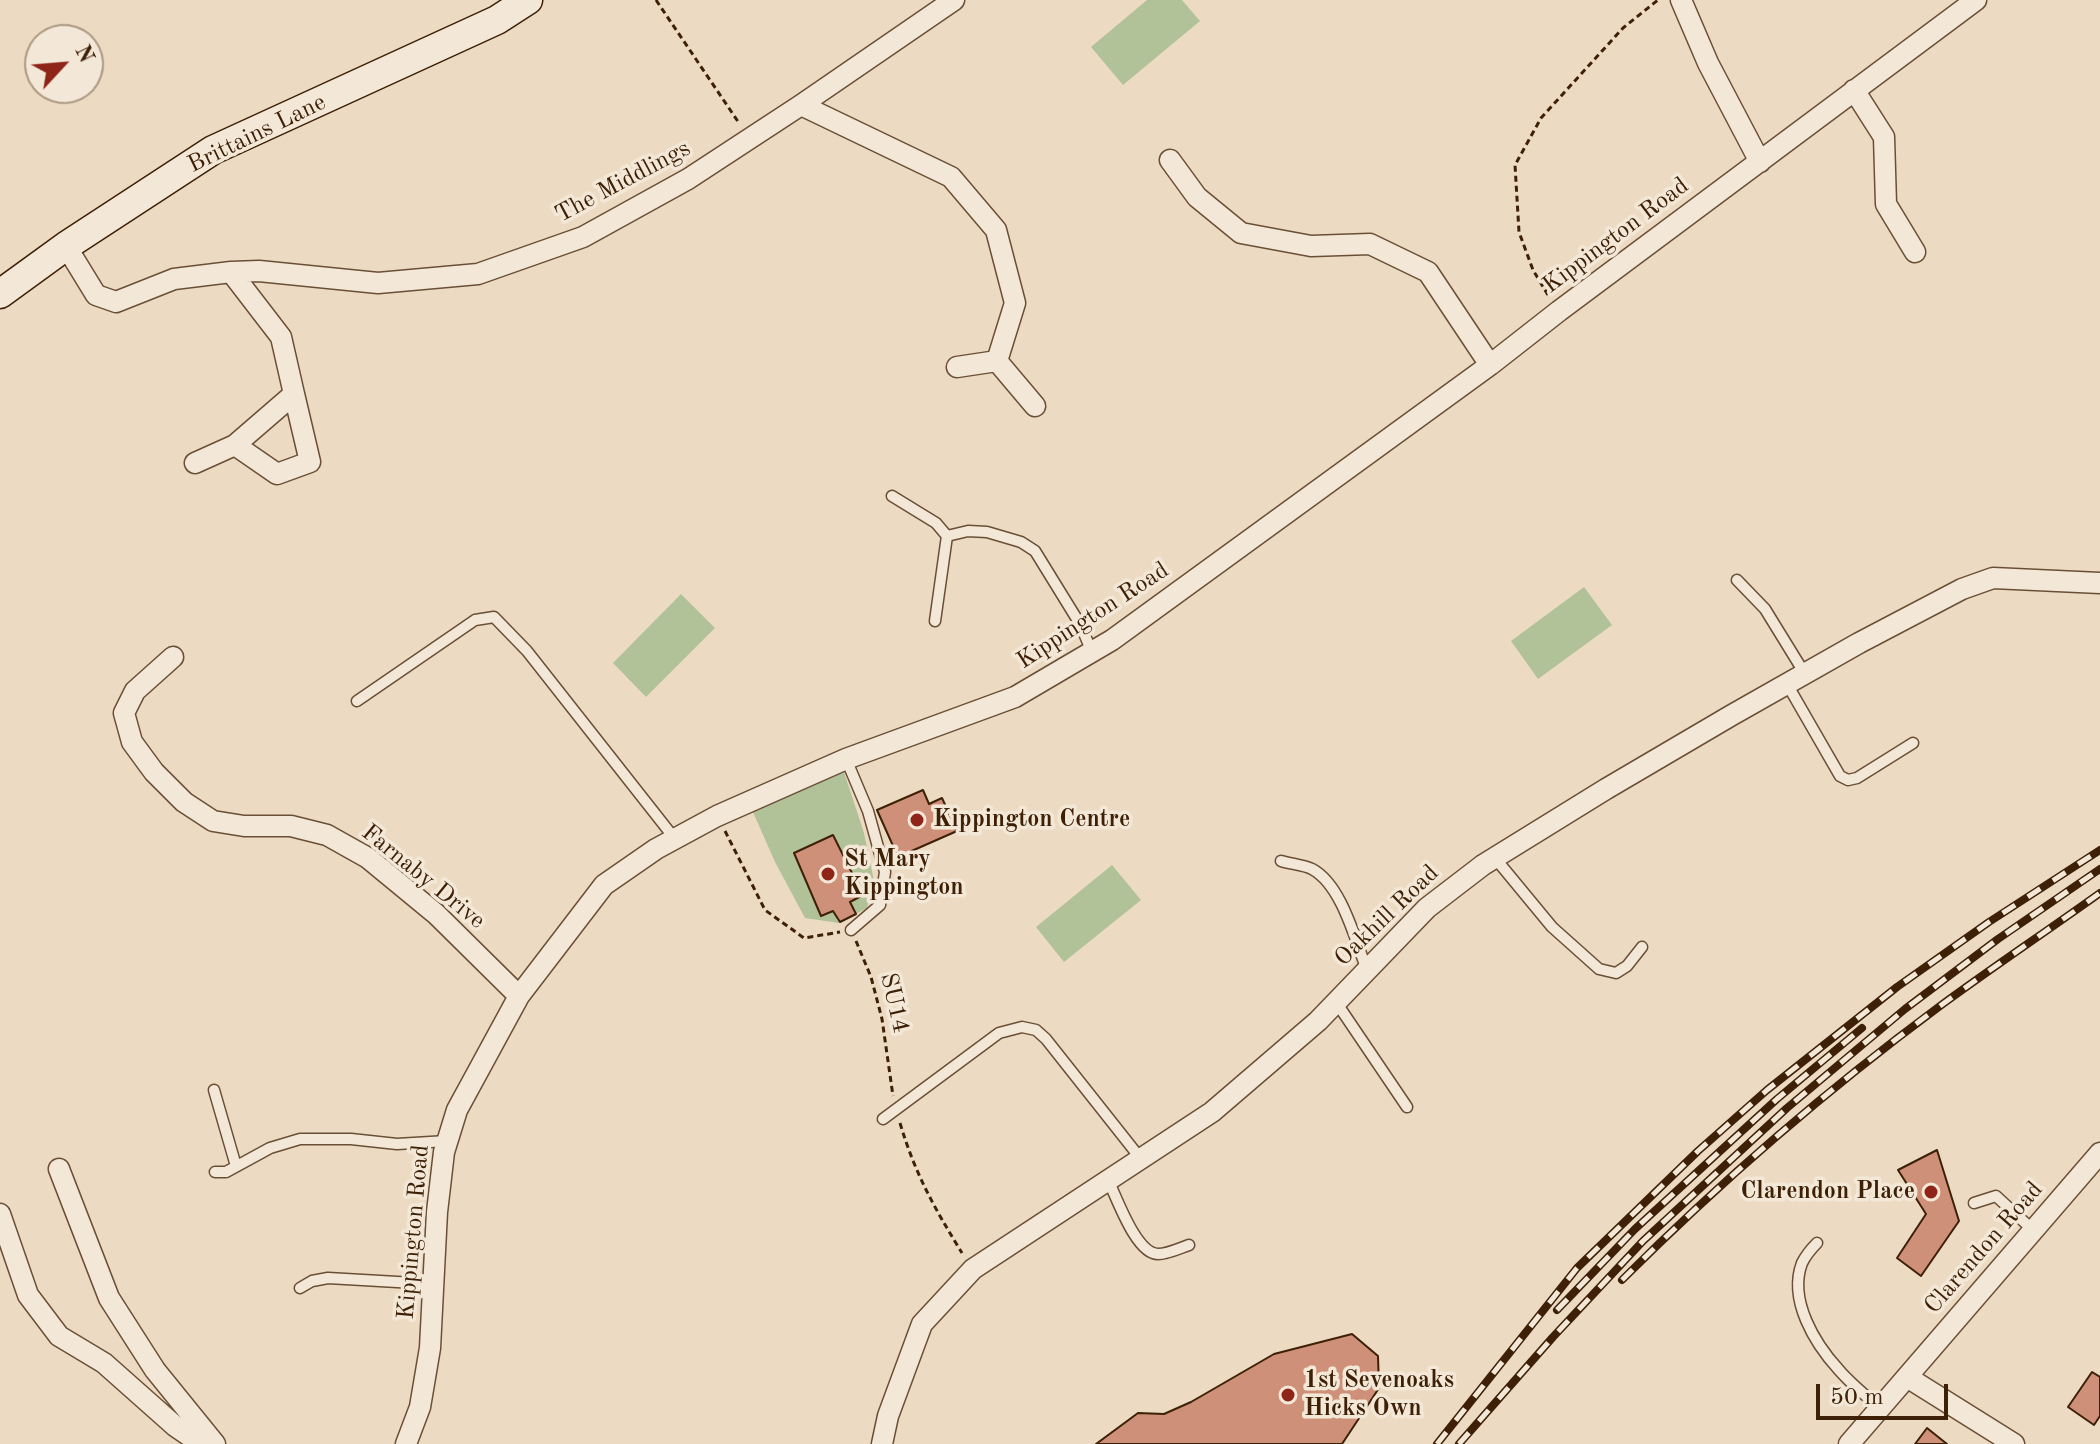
<!DOCTYPE html>
<style>
body{margin:0}
#map{position:relative;width:2100px;height:1444px;overflow:hidden;background:#ecdbc2;font-family:"Old Standard TT",serif}
canvas{display:block}
.north{position:absolute;left:24px;top:24px;width:80px;height:80px;box-sizing:border-box;background:#f3e8d7;border:2px solid #ab9884;border-radius:50%;rotate:64deg;font-size:22px;font-weight:700;line-height:32px;text-align:center;color:#3e2007}
.north::after{content:'';display:block;margin:auto;width:28px;height:36px;background:#8f2418;clip-path:polygon(50% 0,100% 100%,50% 72%,0 100%)}
.scale{position:absolute;left:1816px;top:1384px;width:132px;height:36px;box-sizing:border-box;border:4px solid #3e2007;border-top:0;padding-left:10px;font-size:24px;line-height:28px;white-space:nowrap;color:#3e2007;-webkit-text-stroke:6px #f3e8d7;paint-order:stroke}
</style>
<div id="map">
<canvas width="2100" height="1444"></canvas>
<div class="north">N</div>
<div class="scale">50 m</div>
</div>
<script>
const g = document.querySelector('canvas').getContext('2d');
g.lineJoin = 'round';
function paint(path, color) { g.fillStyle = color; g.fill(path, 'evenodd'); }
function trace(path, color, width, dash) { g.strokeStyle = color; g.lineWidth = width; g.lineCap = dash ? 'butt' : 'round'; g.setLineDash(dash || []); g.stroke(path); }
function drawText(font, color, halo, rows, align = 'center') {
  g.font = font + ' "Old Standard TT",serif'; g.lineWidth = 7; g.setLineDash([]); g.textBaseline = 'middle'; g.strokeStyle = halo; g.fillStyle = color; for (const [text, x, y, turn = 0] of rows) {
    g.save(); g.translate(x, y); g.rotate((+turn || 0) * Math.PI / 180); g.textAlign = isNaN(turn) ? turn : align; if (halo) g.strokeText(text, 0, 0); g.fillText(text, 0, 0); g.restore();
  }
}
paint(new Path2D(`
 M1147,0H1182L1200,21L1123,85L1091,47Z
 M1584,587L1612,625L1538,679L1511,641Z
 M681,594L715,628L646,697L613,663Z
 M844,772L864,833L874,881L867,908L839,923L805,918L775,862L753,812Z
 M1112,865L1141,900L1064,962L1036,927Z`), '#b1c198');
const building = new Path2D(`
 M923,790L929,804L942,798L957,831L898,857L877,810Z
 M833,835L863,895L850,902L856,914L840,922L833,911L821,916L794,853Z
 M1937,1150L1959,1221L1921,1276L1897,1258L1926,1214L1898,1170Z
 M1352,1334L1378,1356L1379,1388L1342,1444H1096L1138,1413L1164,1414L1191,1402L1274,1354Z
 M2092,1372L2100,1377V1416L2094,1425L2068,1407Z
 M1927,1428L1947,1444H1915Z`);
paint(building, '#cf9079');
trace(building, '#3e2007', 2);
const lane = new Path2D(`
 M892,496L936,523L947,536
 M947,536L968,531L987,532L1021,542L1035,551L1080,624L1092,652
 M1737,580L1765,609L1805,674
 M935,621L947,536
 M1787,684L1840,776L1848,780L1857,778L1913,743
 M357,701L475,620L494,617L527,651L675,839
 M846,759L868,811L885,872L880,905L851,930
 M1495,858L1552,927L1599,969L1616,973L1627,966L1642,947
 M1281,861C1291,864 1304,865 1312,869C1342,885 1355,940 1367,970
 M1336,1002L1407,1107
 M214,1090L236,1166
 M883,1119L999,1033L1022,1027L1036,1030L1046,1039L1141,1159
 M215,1172H226L270,1148L300,1139H351L397,1144L447,1141
 M1108,1180C1117,1198 1136,1254 1158,1254C1168,1254 1180,1248 1189,1245
 M1974,1203L1996,1196L2034,1231
 M1817,1243C1811,1249 1806,1255 1802,1263C1788,1300 1815,1344 1839,1370C1851,1384 1866,1396 1880,1408
 M300,1288L312,1281L328,1278L432,1284`);
const street = new Path2D(`
 M1681,0L1708,63L1760,162
 M1854,90L1884,137L1886,204L1915,252
 M801,105L951,177L996,230L1015,303L997,361L957,367
 M1170,160L1197,197L1241,233L1311,246L1370,244L1428,272L1490,365
 M66,246L96,295L116,302L174,279L231,272L259,271L378,283L478,274L583,237L688,179L801,105L954,0
 M997,361L1035,406
 M235,445L277,474L310,462L294,394
 M195,463L235,445L294,394L281,337L231,272
 M173,657L135,691L124,713L132,742L154,772L184,802L213,821L244,826H291L327,835L368,858L436,914L519,996
 M59,1169L109,1298L155,1370L215,1444
 M0,1214L28,1295L59,1336L104,1363L175,1426L201,1444
 M1907,1377L2014,1444
 M406,1444L420,1407L430,1348L437,1212L444,1152L457,1110L519,996L604,885L656,849L717,816L846,759L1015,697L1112,640L1490,365L1559,311L1976,0
 M882,1444L888,1416L922,1324L973,1269L1212,1112L1318,1021L1427,908L1483,865L1606,789L1732,715L1859,643L1962,589L1993,578L2100,583
 M1849,1444L2100,1153`);
const secondary = new Path2D(`
 M0,294L66,246L213,150L497,20L528,0`);
trace(lane, '#6a4f36', 13);
trace(street, '#6a4f36', 23);
trace(secondary, '#3e2007', 31);
trace(new Path2D(`
 M656,0L739,123
 M1548,295L1533,270L1519,232L1515,165L1541,118L1623,28L1658,0
 M725,831L765,910L804,938L840,932
 M856,941L871,977L882,1019L893,1096
 M900,1123C915,1174 935,1209 962,1253`), '#3e2007', 3, [6, 4]);
trace(lane, '#f3e8d7', 10);
trace(street, '#f3e8d7', 20);
trace(secondary, '#f3e8d7', 28);
const rail = new Path2D(`
 M1622,1280C1721,1181 1828,1089 1940,1006C1993,967 2047,931 2100,893
 M1557,1310L1635,1229L1777,1099L1862,1028
 M1437,1444L1577,1268L1698,1151L1767,1090L1897,987L1989,922L2100,850
 M1459,1444L1553,1337L1643,1241L1787,1108L1905,1009L1998,939L2100,869`);
trace(rail, '#3e2007', 8);
trace(rail, '#f3e8d7', 5, [15]);
for (const [x, y, r, color] of [
 [917,820,8,"#8f2418"],
 [828,874,8,"#8f2418"],
 [1931,1192,8,"#8f2418"],
 [1288,1395,8,"#8f2418"]
]) { const dot = new Path2D(); dot.arc(x, y, r, 0, 2 * Math.PI); g.fillStyle = color; g.fill(dot); trace(dot, '#f3e8d7', 3); }
drawText('24px', '#3e2007', '#f3e8d7', [
 ["Brittains Lane",257,134,-26],
 ["The Middlings",623,182,-28],
 ["Kippington Road",1616,236,-37],
 ["Kippington Road",1093,616,-33],
 ["Farnaby Drive",423,877,39],
 ["Oakhill Road",1387,916,-44],
 ["SU14",894,1003,77],
 ["Kippington Road",414,1232,-85],
 ["Clarendon Road",1984,1248,-49]
]);
drawText('bold 24px', '#3e2007', '#f3e8d7', [
 ["Kippington Centre",933,820],
 ["St Mary",844,860],
 ["Kippington",844,888],
 ["Clarendon Place",1915,1192,"right"],
 ["1st Sevenoaks",1304,1381],
 ["Hicks Own",1304,1409]
], 'left');
</script>
